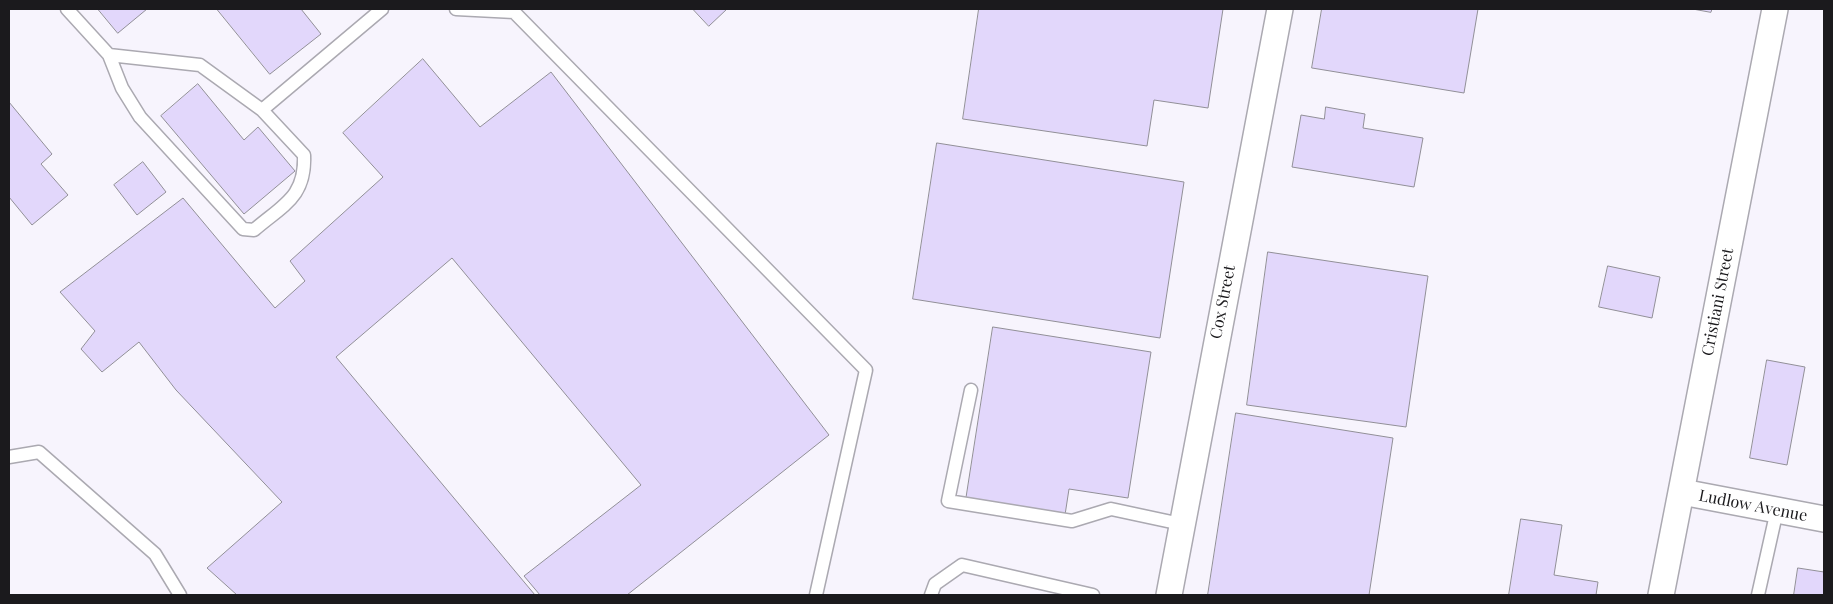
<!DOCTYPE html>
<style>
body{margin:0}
#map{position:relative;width:1833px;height:604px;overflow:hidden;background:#f7f4fd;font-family:"Playfair Display",serif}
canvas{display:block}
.frame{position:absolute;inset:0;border:10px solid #1b1a1d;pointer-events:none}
</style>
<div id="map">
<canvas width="1833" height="604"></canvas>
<div class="frame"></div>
</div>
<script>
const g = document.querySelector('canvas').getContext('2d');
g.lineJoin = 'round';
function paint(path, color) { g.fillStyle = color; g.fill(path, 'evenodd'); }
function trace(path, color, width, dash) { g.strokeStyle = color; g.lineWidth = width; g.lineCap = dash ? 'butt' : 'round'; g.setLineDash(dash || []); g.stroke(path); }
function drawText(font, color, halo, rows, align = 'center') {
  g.font = font + ' "Playfair Display",serif'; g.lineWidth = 5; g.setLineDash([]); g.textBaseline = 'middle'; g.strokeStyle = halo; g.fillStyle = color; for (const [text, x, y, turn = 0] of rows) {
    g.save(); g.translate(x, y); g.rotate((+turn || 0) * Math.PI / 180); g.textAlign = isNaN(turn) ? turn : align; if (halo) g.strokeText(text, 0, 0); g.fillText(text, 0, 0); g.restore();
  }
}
const building = new Path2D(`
 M98,9H147L118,33Z
 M217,9H301L321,34L270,74Z
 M693,9H727L709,26Z
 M979,9H1223L1208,108L1154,100L1147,146L963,119Z
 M1322,9H1478L1464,93L1312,68Z
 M1693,9H1712L1711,12Z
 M423,59L480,127L551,72L829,435L627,595H540L524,576L641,485L452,258L336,357L535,595H237L207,568L282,502L176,390L139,342L102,372L81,349L95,331L60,292L183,198L275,308L305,281L290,261L383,177L343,133Z
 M198,84L244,140L258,127L295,171L244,214L161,116Z
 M9,102L52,154L41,164L68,195L32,225L9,197Z
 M1326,107L1365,114L1363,128L1423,138L1414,187L1292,167L1301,115L1324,119Z
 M937,143L1184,182L1160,338L913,299Z
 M143,162L166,192L137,215L114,185Z
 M1268,252L1428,276L1406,427L1247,405Z
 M1608,266L1660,277L1652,318L1599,307Z
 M993,327L1151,352L1128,498L1069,489L1065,515L966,500Z
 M1767,360L1805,367L1787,465L1750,458Z
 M1236,413L1393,438L1369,595H1208Z
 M1521,519L1562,525L1554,575L1598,582L1596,595H1509Z
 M1798,568L1824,572V595H1794Z`);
paint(building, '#e2d7fb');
trace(building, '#918f97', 1);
const lane = new Path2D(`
 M67,9L109,55L200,65L262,110L382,9
 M456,9L514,12L866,370L816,595
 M109,55L122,88L140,117L243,229L254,230C283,205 306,197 304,155L262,110
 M971,390L948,501L1072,521L1111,509L1181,524
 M9,457L39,452L155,554L180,595
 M931,595L935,584L962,565L1093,595
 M1758,595L1777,510`);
const street = new Path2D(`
 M1682,492L1824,519
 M1169,595L1280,9
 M1661,595L1775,9`);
trace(lane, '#aba9b1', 15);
trace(street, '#aba9b1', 28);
trace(lane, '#fff', 12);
trace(street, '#fff', 25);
drawText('16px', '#1b1a1d', '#fff', [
 ["Cox Street",1223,302,-79],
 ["Cristiani Street",1718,302,-79],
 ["Ludlow Avenue",1753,506,11]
]);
</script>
